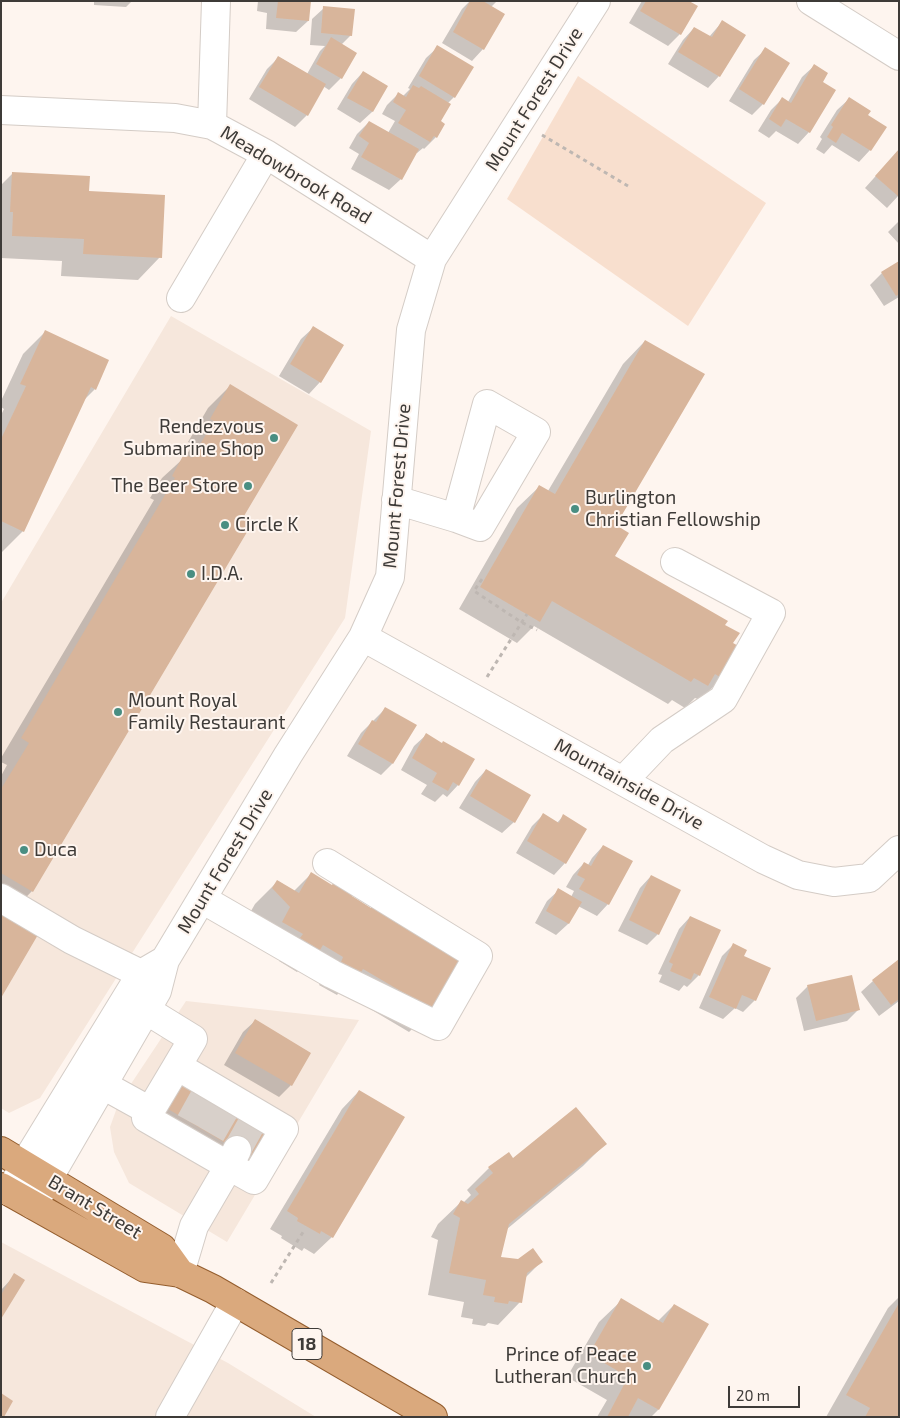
<!DOCTYPE html>
<style>
body{margin:0}
#map{position:relative;width:900px;height:1418px;overflow:hidden;background:#fef5ef;font-family:"Exo 2",sans-serif}
canvas{display:block}
.frame{position:absolute;inset:0;border:2px solid #3e3b38;pointer-events:none}
.scale{position:absolute;left:728px;top:1386px;width:72px;height:22px;box-sizing:border-box;border:2px solid #3e3b38;border-top:0;padding-left:6px;font-size:15px;line-height:18px;white-space:nowrap;color:#3e3b38;-webkit-text-stroke:4px #fef5ef;paint-order:stroke}
</style>
<div id="map">
<canvas width="900" height="1418"></canvas>
<div class="frame"></div>
<div class="scale">20 m</div>
</div>
<script>
const g = document.querySelector('canvas').getContext('2d');
g.lineJoin = 'round';
function paint(path, color) { g.fillStyle = color; g.fill(path, 'evenodd'); }
function trace(path, color, width, dash) { g.strokeStyle = color; g.lineWidth = width; g.lineCap = dash ? 'butt' : 'round'; g.setLineDash(dash || []); g.stroke(path); }
function drawText(font, color, halo, rows, align = 'center') {
  g.font = font + ' "Exo 2",sans-serif'; g.lineWidth = 4; g.setLineDash([]); g.textBaseline = 'middle'; g.strokeStyle = halo; g.fillStyle = color; for (const [text, x, y, turn = 0] of rows) {
    g.save(); g.translate(x, y); g.rotate((+turn || 0) * Math.PI / 180); g.textAlign = isNaN(turn) ? turn : align; if (halo) g.strokeText(text, 0, 0); g.fillText(text, 0, 0); g.restore();
  }
}
paint(new Path2D(`
 M171,316L371,431L345,618L40,1098L9,1113L1,1108V603Z
 M186,1001L359,1020L227,1242L129,1183L114,1152L110,1127L119,1102Z
 M1,1242L228,1363L316,1417H1Z`), '#f6e7dc');
paint(new Path2D(`
 M578,76L766,203L688,326L507,199Z`), '#f8dfce');
paint(new Path2D(`
 M94,1H132L126,7L94,5Z
 M258,1H310L308,21L296,32L266,29L267,13L257,11Z
 M470,1H497L491,7L483,49L472,61L442,43L462,9Z
 M642,1H687L696,7L680,34L668,46L629,23Z
 M324,8L351,35L341,45V78L329,90L323,86L307,115L295,127L249,99L267,69L279,57L307,74L320,51L325,46L310,45L312,19Z
 M722,22L719,76L708,88L668,64L683,40L694,28L709,37Z
 M438,47L454,97L448,103L440,121L443,124L436,137L424,149L423,148L417,153L416,152L401,179L389,190L351,169L359,154L349,148L357,134L369,122L388,133L395,121L382,114L387,105L398,94L403,96L410,89L408,88L426,58Z
 M766,49L763,104L752,115L729,101L754,60Z
 M814,66L821,83L809,132L798,144L776,131L769,138L758,131L771,110L782,99L788,102L802,77Z
 M363,72L387,86L372,112L360,123L337,109L352,84Z
 M849,99L866,116L870,150L859,162L832,145L824,154L816,149L822,139L820,137L837,110Z
 M899,150V195L887,208L865,188Z
 M13,173L88,193L160,257L138,280L61,276L62,261L1,258V185Z
 M899,221V244L888,232Z
 M899,262V297L884,306L870,285L882,273Z
 M313,328L320,382L309,394L279,376L301,339Z
 M45,332L95,389L83,401L23,531L1,553V415L4,409L1,407V401L23,354Z
 M645,341L614,525V556L724,625L732,644L722,678L700,700L695,698L685,708L672,700L668,704L534,626L517,643L459,609L517,508L540,486L548,491L623,364Z
 M230,386L242,516L32,891L10,914L1,909V776L7,765L1,762V758L154,500L150,498L162,478L186,456L193,444L188,442L208,408Z
 M386,708L392,764L381,775L347,756L361,733Z
 M426,735L458,785L447,797L443,794L435,802L421,794L427,785L401,770L414,746Z
 M486,770L514,822L502,833L459,808L475,782Z
 M543,815L557,823L563,816L565,863L554,875L516,853L532,826Z
 M603,846L608,904L597,916L578,906L568,924L556,935L535,923L547,901L559,890L571,897L574,891L566,887L573,875L584,863L588,865L592,858Z
 M311,874L390,920L432,1010L409,1032L340,991L337,995L319,985L322,980L301,968L297,972L279,961L282,957L269,930L251,911L255,904L278,881L294,891Z
 M651,876L658,934L647,945L618,931L640,888Z
 M690,917L699,975L687,987L684,985L679,991L659,982L662,975L658,974L679,929Z
 M733,945L742,957L755,1000L743,1012L735,1008L723,1019L699,1008L722,956Z
 M899,961V1001L879,1016L861,992L873,981Z
 M808,986L859,1009L847,1021L804,1031L796,998Z
 M255,1021L310,1053L291,1085L279,1097L224,1065L243,1032Z
 M174,1087L273,1137L252,1167L158,1112Z
 M359,1091L332,1237L314,1254L304,1248L302,1251L281,1238L282,1236L270,1229L342,1109Z
 M605,1144L583,1166L507,1229L500,1258L541,1262L525,1278L520,1302L498,1325L488,1323L485,1326L472,1324L473,1319L461,1317L464,1302L428,1295L438,1240L431,1237L438,1224L461,1202L463,1203L471,1195L467,1190L489,1168L513,1159Z
 M15,1275L1,1317V1290Z
 M899,1297V1417H826L888,1308Z
 M622,1300L658,1321L674,1305L707,1325L658,1410L651,1417H597L607,1400L567,1377L599,1322Z`), '#0003');
paint(new Path2D(`
 M278,1H311L309,21L276,18Z
 M470,1H483L505,14L484,50L453,32Z
 M646,1H689L698,6L681,35L640,11Z
 M323,6L355,9L352,36L321,33Z
 M722,20L746,35L720,77L678,52L694,27L712,37Z
 M331,37L357,53L342,79L316,64Z
 M437,45L474,67L455,98L419,76Z
 M765,47L790,63L764,105L739,89Z
 M278,56L326,84L308,116L259,87Z
 M814,64L828,73L823,82L836,90L810,133L786,119L781,127L769,119L782,97L791,103Z
 M363,71L388,86L373,112L347,98Z
 M413,85L419,88L421,86L451,104L441,121L445,124L437,138L434,136L430,142L398,123L406,110L393,102L398,92L406,97Z
 M849,97L871,111L868,115L887,127L871,151L842,133L836,143L827,137L833,127L831,125Z
 M369,121L419,149L402,180L361,157L369,143L359,136Z
 M899,149V197L875,176Z
 M12,172L90,176L89,191L165,195L162,258L83,254L84,239L12,236L13,212H10Z
 M899,261V294L896,296L881,272Z
 M313,326L344,345L321,383L290,364Z
 M45,330L109,360L96,390L91,387L24,532L1,521V439L26,386L20,384Z
 M645,340L705,374L616,525L629,533L615,556L728,621L725,625L740,633L733,643L742,648L723,679L715,674L708,686L694,678L691,682L552,601L540,622L480,587L539,485L555,494Z
 M230,384L298,425L244,516L253,522L33,892L1,873V789L29,743L21,738L175,478L172,476L184,454L192,458L214,421L210,419Z
 M385,707L417,725L393,764L358,744L372,720L376,722Z
 M426,733L442,743L443,741L475,759L459,786L453,782L448,791L432,782L437,773L412,758Z
 M486,769L531,795L515,823L470,796Z
 M543,813L559,823L563,814L587,829L566,864L527,841Z
 M603,845L633,861L609,905L579,889L585,879L577,875L584,862L591,866Z
 M311,872L332,885L335,880L355,892L352,896L371,908L374,903L395,916L392,920L462,961L433,1010L363,969L360,974L341,962L343,957L323,945L320,950L300,938L303,934L282,922L290,907L272,888L277,880L299,893Z
 M651,875L681,890L659,935L629,920Z
 M558,888L582,902L569,924L546,911Z
 M1,911L39,933L1,998Z
 M690,916L721,930L700,976L694,973L691,980L670,971L673,964L669,962Z
 M733,943L747,950L744,956L771,968L756,1001L742,995L736,1009L709,997Z
 M899,959V999L891,1005L872,980Z
 M852,975L860,1010L816,1021L807,985Z
 M255,1019L311,1053L292,1086L235,1053Z
 M179,1080L275,1136L259,1163L163,1106Z
 M359,1090L405,1117L333,1238L321,1231L320,1234L297,1221L298,1218L287,1211Z
 M576,1107L607,1144L509,1224L501,1257L518,1259L533,1248L543,1262L527,1273L522,1303L509,1301L508,1304L494,1302L495,1297L483,1295L486,1280L449,1273L460,1218L453,1214L461,1200L468,1204L479,1194L475,1189L493,1173L488,1167L509,1152L513,1158Z
 M14,1273L25,1280L1,1319V1295Z
 M621,1298L663,1323L674,1304L709,1324L659,1410L638,1398L628,1417H607L628,1377L589,1354Z
 M899,1303V1417H865L870,1408L846,1395Z
 M1,1393L13,1401L4,1417H1Z`), '#d8b59b');
trace(new Path2D(`
 M190,1122L205,1095
 M211,1134L226,1108
 M237,1150L252,1123`), '#d8d0ca', 28, [28, 14]);
const minor = new Path2D(`
 M811,1L899,56
 M1,110L175,118L212,125L266,154L432,259
 M212,125L216,1
 M181,298L266,154
 M396,500L456,518L487,404L536,432L480,527L456,518
 M363,637L763,859L798,875L834,882L869,878L899,850
 M623,781L662,740L723,699L771,613L675,562
 M1,898L72,940L141,974
 M202,899L332,974L438,1026L478,956L327,863
 M146,1010L193,1039L177,1066
 M103,1085L150,1111
 M10,1192L24,1165L141,974L165,960
 M33,1205L157,991L165,960L288,755L363,637L390,577L411,330L432,259L596,1
 M180,1273L194,1226L229,1166L146,1118L177,1066L284,1129L254,1180L229,1166L237,1150
 M170,1417L235,1302`);
const major = new Path2D(`
 M1,1151L162,1248L180,1273
 M1,1187L145,1268L180,1273L213,1289L433,1417`);
trace(minor, '#d4ccc6', 30);
trace(major, '#945d2d', 30);
trace(new Path2D(`
 M542,135L628,186
 M482,579L474,591L521,622L537,630
 M487,677L527,614
 M271,1283L305,1229`), '#beb7b2', 3, [4, 4]);
trace(minor, '#fff', 28);
trace(major, '#daa97d', 28);
for (const [x, y, r, color] of [
 [274,438,5,"#498e82"],
 [248,486,5,"#498e82"],
 [575,509,5,"#498e82"],
 [225,525,5,"#498e82"],
 [191,574,5,"#498e82"],
 [118,712,5,"#498e82"],
 [24,850,5,"#498e82"],
 [647,1366,5,"#498e82"]
]) { const dot = new Path2D(); dot.arc(x, y, r, 0, 2 * Math.PI); g.fillStyle = color; g.fill(dot); trace(dot, '#fef5ef', 2); }
for (const [x, y, w] of [
 [307,1344,30]
]) { const box = new Path2D(); box.roundRect(x - w / 2, y - 15.5, w, 31, 4); g.fillStyle = '#fef5ef'; g.fill(box); trace(box, '#3e3b38', 1); }
drawText('bold 18px', '#3e3b38', null, [
 ["18",307,1344]
]);
drawText('19px', '#3e3b38', '#fef5ef', [
 ["Mount Forest Drive",534,99,-58],
 ["Meadowbrook Road",296,175,31],
 ["Mount Forest Drive",397,486,-85],
 ["Mountainside Drive",629,784,29],
 ["Mount Forest Drive",225,861,-59],
 ["Brant Street",95,1207,31]
]);
drawText('19px', '#3e3b38', '#fef5ef', [
 ["Rendezvous",264,427,"right"],
 ["Submarine Shop",264,449,"right"],
 ["The Beer Store",238,486,"right"],
 ["Burlington",585,498],
 ["Christian Fellowship",585,520],
 ["Circle K",235,525],
 ["I.D.A.",201,574],
 ["Mount Royal",128,701],
 ["Family Restaurant",128,723],
 ["Duca",34,850],
 ["Prince of Peace",637,1355,"right"],
 ["Lutheran Church",637,1377,"right"]
], 'left');
</script>
